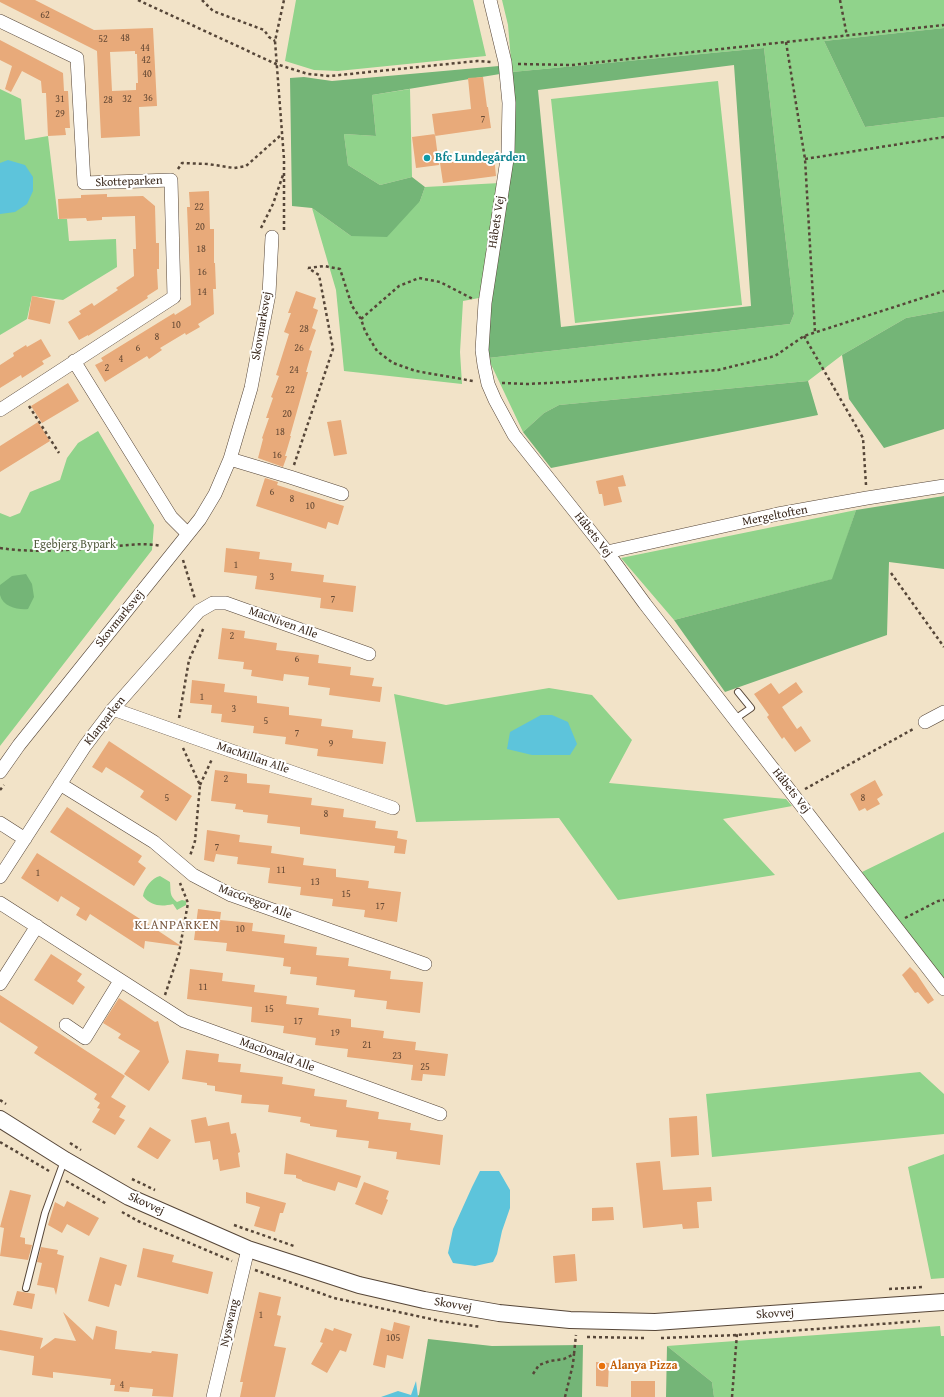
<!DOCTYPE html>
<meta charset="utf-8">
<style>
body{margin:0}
canvas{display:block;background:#f2e3c8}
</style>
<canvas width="944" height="1397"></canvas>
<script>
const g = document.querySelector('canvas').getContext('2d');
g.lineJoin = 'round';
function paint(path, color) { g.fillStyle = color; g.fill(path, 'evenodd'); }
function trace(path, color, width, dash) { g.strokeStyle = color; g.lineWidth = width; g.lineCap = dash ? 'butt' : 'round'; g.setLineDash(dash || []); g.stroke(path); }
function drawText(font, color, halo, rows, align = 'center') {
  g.font = font + ' "Gentium Book Plus",serif'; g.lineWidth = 4; g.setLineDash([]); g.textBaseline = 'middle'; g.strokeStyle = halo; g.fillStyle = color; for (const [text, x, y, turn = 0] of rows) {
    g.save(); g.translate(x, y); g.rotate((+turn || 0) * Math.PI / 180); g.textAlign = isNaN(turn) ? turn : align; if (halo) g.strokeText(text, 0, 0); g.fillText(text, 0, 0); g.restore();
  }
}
paint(new Path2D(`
 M296,0H473L486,56L338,71L314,70L285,61Z
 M502,0H944V28L824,41L865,127L944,117V311L906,318L842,355L808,381L559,405L544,413L523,432L488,358L790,324L794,314L764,48L512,72L508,25Z
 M718,81L742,305L575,323L551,99Z
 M0,89L21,99L25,140L48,136L58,219H67L69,241L116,239L117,267L63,300L32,296L27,319L0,335Z
 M410,89L412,177L380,185L348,165L344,134L376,136L372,95Z
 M500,183L479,298L463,301L460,352L462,384L344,371L336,290L312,208L351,236L420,201L425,187Z
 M98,431L154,525L152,550L0,746V513L10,517L20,513L30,492L60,480L67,458L78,443Z
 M856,510L833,579L674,620L621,558Z
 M549,688L592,695L632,740L609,783L786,799L792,806L723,819L775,875L618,900L559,818L416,822L394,694L446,705Z
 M944,832V983L862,872Z
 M160,876L170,882C171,891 169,896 177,902L182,900L186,901V905L177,910L173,904C161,907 151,906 143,896C144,888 152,878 160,876Z
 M920,1072L944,1094V1134L712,1157L706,1094Z
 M944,1154V1278L931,1279L908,1167Z
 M940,1326L941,1336H944V1397H714L712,1382L667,1346Z`), '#90d38b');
paint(new Path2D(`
 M944,28V117L865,127L824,41Z
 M764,48L794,314L790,324L488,358L485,350L515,111L512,72ZM734,65L751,306L561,327L538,90Z
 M499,66L500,74L372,95L376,136L344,134L348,165L380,185L412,177L425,187L420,201L387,237L351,236L312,208L292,206L290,78L304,77L332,81Z
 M944,311V429L884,448L849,399L842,355L906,318Z
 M808,381L818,415L551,468L523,432L544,413L559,405Z
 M944,496V569L889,562L887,635L725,692L674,620L832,579L856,510Z
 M26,574L32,584L34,597L28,609C18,610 3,607 0,595C0,593 0,588 0,585L12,576Z
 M428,1339L492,1346L583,1345L582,1397H415L419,1395Z
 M667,1346L712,1382L714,1397H666Z`), '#74b577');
paint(new Path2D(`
 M8,160L25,165L33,177V191L27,204L15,212L0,214V163Z
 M541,715H552L568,722L577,744L570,755H532L507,749L510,732Z
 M480,1171H499L510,1190V1208L502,1231L497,1254L493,1262L475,1266L453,1263L448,1253L453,1229L472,1187Z
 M416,1381L418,1397H381L398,1391L411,1395Z`), '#5dc4db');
paint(new Path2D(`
 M0,0H35L94,30L153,28L157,106L139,107L140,136L101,138L97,51L0,2ZM135,51V54H137L138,83H136V90L112,91L110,52Z
 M0,40L63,73L64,91H68L70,128H65L66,135L48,136L46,93H42L41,81L22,71L11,92L5,89L12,66L0,60Z
 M483,77L487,107H488L491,128L435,136L432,114L471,109L468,78Z
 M435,134L439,165L416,168L412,137Z
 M494,156L496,176L443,183L440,163Z
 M209,191L210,229H214V263H215L216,289H213L214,314L198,324L200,327L186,335L185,333L160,348L162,350L149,359L147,356L105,382L95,365L103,361L101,358L174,313L175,315L191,305L187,207H190L189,192Z
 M107,194V197L143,196L155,206L156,243H159V269H157L158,289L147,296L148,298L134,307L88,336V335L79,340L68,322L81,314L79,311L92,303L94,306L118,290L116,288L134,276L133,249H136L135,216L102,217V220L87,221L86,218L59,219L58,199L81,198V195Z
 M296,291L316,298L313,308L318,310L312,328L316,330L309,350L312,351L306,372H308L290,436H291L285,456H287L283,467L258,458L263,439L262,438L269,418H266L273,398L271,397L279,376L276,375L289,334L284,332L291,313H288Z
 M32,296L55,301L50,324L28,319Z
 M41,339L51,356L42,361L44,364L22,378L21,375L0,388V365L14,356L13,353L26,345L27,347Z
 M68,383L79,401L42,423L31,406Z
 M341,420L347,454L334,456L327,422Z
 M38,422L50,441L0,472V446Z
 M623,475L626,486L618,487L622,502L604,506L602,494H599L596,481Z
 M265,478L278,482L277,485L344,506L338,525L328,522L326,529L256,506Z
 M226,548L260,552L259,559L292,563L291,571L324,575L323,582L356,586L353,612L320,608L321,598L255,589L257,576L224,572Z
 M222,628L245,631L244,638L277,643L276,650L319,655L318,663L351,667L350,675L374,678L372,686L382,687L380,702L329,695L330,688L308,685L309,677L284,674L283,681L251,676L252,670L243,669L244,662L218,659Z
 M192,680L225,684L224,692L257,696V703L289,707V715L322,719L321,726L353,730L352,738L386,742L383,764L317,756L318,749L285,744L286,737L253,733L254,726L221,722L222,714L211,713L212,705L190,703Z
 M796,682L803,692L782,707L797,729L801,726L811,741L795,752L784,737L782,739L767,717L769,715L754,694L771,683L779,694Z
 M109,741L192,796L176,821L140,797L144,791L124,778L106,767L102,773L92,767Z
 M215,770L247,774V783L270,785L269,793L312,798L311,805L344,809L343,817L376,821L375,828L398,831L397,838L407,840L405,854L394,853L395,846L300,834V827L267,823L268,815L243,812V810L235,809L236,804L211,801Z
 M875,780L883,795L877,799L880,804L867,811L865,808L859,811L850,794Z
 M67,807L142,856L138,862L146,868L134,886L50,832Z
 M207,830L240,835L239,842L272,846L271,853L304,858L303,865L336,869V877L369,881L368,888L401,892L397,922L364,917L365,910L332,906L333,899L300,895L301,887L268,883L270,868L237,864L238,857L216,854L214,862L204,860Z
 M37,853L148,924L181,946L145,941L144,949L90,914L86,921L76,915L80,908L61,896L58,902L21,878Z
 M198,909L221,912L220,920L253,923L252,931L285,935L284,943L317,947L316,955L349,958L348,966L391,971L390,979L423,982L420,1013L386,1009L387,1001L354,997L355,990L316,985L317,977L290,974L291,967L283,966L284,958L226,951L227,943L194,940Z
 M51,954L82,974L77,981L85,987L73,1005L34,980Z
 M910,967L916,973L934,1000L928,1004L918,992L915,993L902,975Z
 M190,969L223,973L222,981L255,985L254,992L287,996L286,1004L319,1008L318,1015L351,1019V1027L384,1031L383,1038L416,1042L415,1050L448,1054L445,1076L423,1074L422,1081L411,1080L413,1065L347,1057L348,1049L315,1045L316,1038L283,1033L284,1026L251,1022L252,1007L187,999Z
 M0,995L125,1076L111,1097L126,1106L119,1117L125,1120L115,1135L92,1122L100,1109L97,1108L100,1103L94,1099L97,1094L34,1053L38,1047L0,1022Z
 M119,998L155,1022L158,1021L169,1062L149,1091L124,1074L140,1051L118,1038L121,1034L103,1023Z
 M186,1050L219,1054L218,1062L241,1064L240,1072L283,1077L282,1084L315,1089L314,1096L347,1100L346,1107L379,1112L378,1119L411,1123L410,1130L443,1135L440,1165L396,1159L397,1152L368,1148L369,1141L336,1137L337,1130L310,1126V1124L300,1122L301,1117L268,1112L269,1105L241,1103L242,1095L215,1091V1086L207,1085V1083L182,1079Z
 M697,1116L699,1155L671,1157L669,1118Z
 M206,1117L208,1126L229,1122L231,1134L236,1133L240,1152L238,1153L240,1167L220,1171L218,1159L213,1160L210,1141L195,1143L191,1120Z
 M150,1127L171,1140L158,1159H157L137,1147Z
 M286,1153L361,1176L357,1188L338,1182L335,1191L302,1181V1180L296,1178V1175L284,1174Z
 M660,1161L663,1190L711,1187L712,1201L697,1202L699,1228L683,1229L682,1224L643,1228L636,1163Z
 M364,1182L389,1191L386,1199L388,1200L382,1215L355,1204Z
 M10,1190L31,1195L20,1237L25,1238V1244L32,1245L28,1260L0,1256L4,1228L0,1227Z
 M246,1192L286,1203L283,1213H280L275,1232L254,1226L260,1207L246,1203Z
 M67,1201L99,1218L89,1236L67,1224L62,1233L48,1225L55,1202L64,1207Z
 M613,1207L614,1220L592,1221V1208Z
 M41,1247L58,1250L57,1254L64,1256L56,1295L54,1288L37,1285L42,1263L37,1262Z
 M143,1248L174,1255L172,1262L213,1272L208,1294L137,1277Z
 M575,1254L577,1281L555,1283L553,1256Z
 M100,1257L127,1265L121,1286L115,1284L109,1307L88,1301Z
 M17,1291L35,1294L32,1309L13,1305Z
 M259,1292L281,1297L277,1315L281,1316L274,1346L286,1348L275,1397H240L243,1382H240Z
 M63,1312L93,1340L96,1326L117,1331L115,1349L151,1353L152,1351L178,1354L173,1397L152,1396L153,1389L130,1387L129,1392L114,1391L115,1385H110L111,1379L53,1372V1378L32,1375L34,1356L0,1350V1330L43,1338L40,1349L55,1338L76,1341Z
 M394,1322L410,1326L403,1359L387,1355L385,1368L373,1365L381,1328L392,1331Z
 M325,1328L333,1331L334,1328L352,1334L346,1352L340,1350L327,1373L311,1364L323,1343L320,1342Z
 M596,1362L609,1363L608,1387L596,1386Z
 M631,1381H655V1397H631Z`), '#e8aa7a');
const service = new Path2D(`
 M735,719L751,708L738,692
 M26,1288L45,1213L64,1161`);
const minor = new Path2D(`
 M490,0L505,62L509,103L508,153L485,303L482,350L484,365L488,384L495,400L514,435L607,552L645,604L944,989
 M0,21L77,58L84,183L171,180L174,297L0,410
 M74,361L171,517L188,534
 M230,459L290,477L342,494
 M607,552L778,514L867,498L944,486
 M113,709L393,808
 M925,722L944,712
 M0,772L19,745L200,519L215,494L230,459L251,388L269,294L272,237
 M60,784L154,842L193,875L231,895L425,964
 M0,823L25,839
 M0,877L85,746L113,709L199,611L213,603H226L369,654
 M0,903L184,1021L440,1114
 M0,984L37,926
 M66,1025L85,1038L120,981
 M213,1397L248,1249`);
const tertiary = new Path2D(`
 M0,1119L65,1160L129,1197L248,1249L359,1285L424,1300L499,1313L570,1320L655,1322L944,1302`);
trace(service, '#564638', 8);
trace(minor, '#564638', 14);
trace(tertiary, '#564638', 18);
trace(new Path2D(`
 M138,0L276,64L308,74L330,76L477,61L491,62
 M202,0L213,11L264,30L269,37L275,41
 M840,0L847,36
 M786,42L805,159L815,332
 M518,64L572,65L944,25
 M805,159L944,137
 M178,169L182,163L208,164L234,168L246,166L281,135
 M261,228L273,204L283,175
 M284,230V159L275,41L284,0
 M308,268L324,266L340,269L352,306L361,319L365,331L377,351L393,363L416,371L473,381
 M361,319L399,286L419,278L440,282L473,299
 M804,336L863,438L866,485
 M502,383L527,384L568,382L718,370L775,356L804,336L944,291
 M29,406L59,453
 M294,465L333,349L319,275L308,268
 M0,548C32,553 67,550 99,548C120,546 141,542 161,546
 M183,560L195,599
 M891,573L944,647
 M179,718L189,660L204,627
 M183,748L200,785L195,841L190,856
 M200,785L212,759
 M805,789L915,728
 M0,790L4,785
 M905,918L938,901L944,900
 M165,995L179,953L188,903L180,883
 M0,1100L6,1104
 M0,1142L49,1171
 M70,1143L81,1150
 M132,1179L155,1190
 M66,1181L107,1204
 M122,1212L138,1221L232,1261
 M234,1225L294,1246
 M255,1270L334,1298L440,1321L481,1327
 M889,1289L924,1287
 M587,1337L644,1338
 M661,1338L737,1335L920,1321
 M533,1374L539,1365L550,1361L564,1359L574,1354L576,1335
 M565,1397L573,1364L574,1354
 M732,1397L737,1334`), '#564638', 2.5, [3, 3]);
trace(service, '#fff', 6);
trace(minor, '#fff', 13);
trace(tertiary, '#fff', 16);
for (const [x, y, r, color] of [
 [427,158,4,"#0f9aa8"],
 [602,1366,4,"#e8710a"]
]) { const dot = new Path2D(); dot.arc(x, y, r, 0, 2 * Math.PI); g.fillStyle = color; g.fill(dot); trace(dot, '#fff', 1.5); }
drawText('10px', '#664a35', null, [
 ["62",45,15],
 ["48",125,38],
 ["52",103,39],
 ["44",145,48],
 ["42",146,60],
 ["40",147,74],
 ["36",148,98],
 ["31",60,99],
 ["32",127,99],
 ["28",108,100],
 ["29",60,114],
 ["7",483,119],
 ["22",199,207],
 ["20",200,227],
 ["18",201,249],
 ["16",202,272],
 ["14",202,292],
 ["10",176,325],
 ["28",304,329],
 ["8",157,337],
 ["6",138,348],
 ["26",299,348],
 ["4",121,359],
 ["2",107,368],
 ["24",294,370],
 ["22",290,390],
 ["20",287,414],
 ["18",280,432],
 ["16",277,455],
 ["6",272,492],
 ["8",292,499],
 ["10",310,506],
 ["1",236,565],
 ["3",272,577],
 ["7",333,599],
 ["2",232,636],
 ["6",297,659],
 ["1",202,697],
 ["3",234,709],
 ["5",266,721],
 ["7",297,733],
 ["9",331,744],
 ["2",226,779],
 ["5",167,798],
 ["8",863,798],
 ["8",326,814],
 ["7",217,847],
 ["11",281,870],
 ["1",38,873],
 ["13",315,882],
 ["15",346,894],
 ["17",380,906],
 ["10",240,929],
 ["11",203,987],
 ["15",269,1009],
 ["17",298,1021],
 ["19",335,1033],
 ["21",367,1045],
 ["23",397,1056],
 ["25",425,1067],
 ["1",261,1315],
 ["105",393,1338],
 ["4",122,1385]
]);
drawText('bold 12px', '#0d838f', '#fff', [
 ["Bfc Lundegården",435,158]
], 'left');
drawText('12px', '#3b2a1e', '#fff', [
 ["Skotteparken",129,182,-2],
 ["Håbets Vej",497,222,-81],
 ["Skovmarksvej",262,326,-80],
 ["Mergeltoften",775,516,-11],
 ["Håbets Vej",593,535,52],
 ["Skovmarksvej",120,619,-51],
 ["MacNiven Alle",283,623,20],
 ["Klanparken",105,721,-52],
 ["MacMillan Alle",253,758,19],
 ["Håbets Vej",791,791,52],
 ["MacGregor Alle",255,902,21],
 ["MacDonald Alle",277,1055,20],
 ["Skovvej",146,1204,25],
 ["Skovvej",453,1305,10],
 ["Skovvej",775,1314,-4],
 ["Nysøvang",230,1323,-77]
]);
drawText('12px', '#545d3f', '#fff', [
 ["Egebjerg Bypark",75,545]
]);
drawText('bold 12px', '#c56008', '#fff', [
 ["Alanya Pizza",610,1366]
], 'left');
g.letterSpacing = '1px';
drawText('13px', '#78573e', '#fff', [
 ["KLANPARKEN",177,926]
]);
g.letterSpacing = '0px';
</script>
